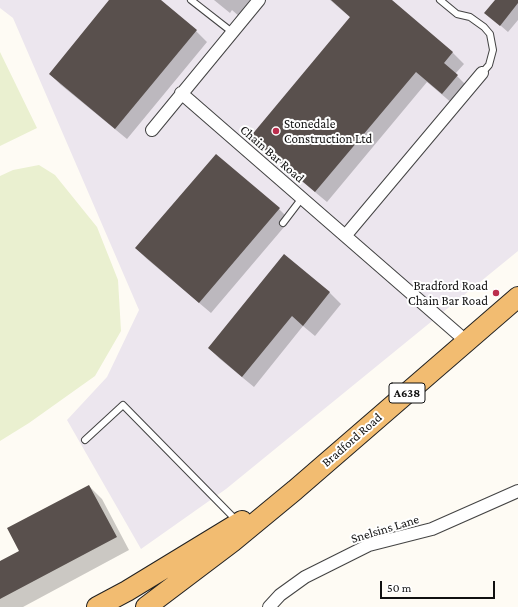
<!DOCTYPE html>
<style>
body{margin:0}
#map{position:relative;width:518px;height:607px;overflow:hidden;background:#fefbf4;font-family:"Crimson Pro",serif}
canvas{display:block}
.scale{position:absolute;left:380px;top:581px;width:115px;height:18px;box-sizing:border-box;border:2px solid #101010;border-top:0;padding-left:5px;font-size:12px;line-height:14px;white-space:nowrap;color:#101010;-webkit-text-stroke:3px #fff;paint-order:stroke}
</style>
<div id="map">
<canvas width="518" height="607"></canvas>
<div class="scale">50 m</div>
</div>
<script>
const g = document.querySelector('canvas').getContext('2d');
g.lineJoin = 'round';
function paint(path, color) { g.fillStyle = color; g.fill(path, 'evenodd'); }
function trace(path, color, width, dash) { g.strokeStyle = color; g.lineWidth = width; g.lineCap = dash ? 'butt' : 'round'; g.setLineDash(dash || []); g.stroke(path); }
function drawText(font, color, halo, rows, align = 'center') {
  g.font = font + ' "Crimson Pro",serif'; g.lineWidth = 4; g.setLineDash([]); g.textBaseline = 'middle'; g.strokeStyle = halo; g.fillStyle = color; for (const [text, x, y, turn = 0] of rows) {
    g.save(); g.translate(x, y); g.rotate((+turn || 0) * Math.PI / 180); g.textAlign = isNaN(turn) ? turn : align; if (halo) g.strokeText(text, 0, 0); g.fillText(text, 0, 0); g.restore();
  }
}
paint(new Path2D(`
 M0,0H518V251L226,489L141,549L67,420L107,377L139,310L13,18L0,8Z`), '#ece6ee');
paint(new Path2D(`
 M0,52L37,128L0,146Z
 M39,165L55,175L97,227L118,280L121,331L95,376L29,423L0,441V176L13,170Z`), '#eaf0d0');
paint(new Path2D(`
 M111,0H159L196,31L207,42L127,139L61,85L50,74Z
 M214,0H262L240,17L232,10L230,13Z
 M330,0H390L453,53L464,64L455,74L468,87L453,104L427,82L327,202L262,148L251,137L351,18Z
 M496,0H518V20L508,32L486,13Z
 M279,209L290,220L211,313L147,259L136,248Z
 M284,256L330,293L341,304L315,336L303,326L254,387L220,359L209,348Z
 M89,486L102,499L129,550L23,607H0V562L20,551Z`), '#0003');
paint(new Path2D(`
 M109,0H161L197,30L115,129L49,74Z
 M331,0H392L453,52L444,63L458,75L442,94L416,72L315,192L250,137L350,17Z
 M495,0H518V3L500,26L484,13Z
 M216,154L280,208L199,303L135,248Z
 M284,254L330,292L303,326L292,316L242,377L208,348Z
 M89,485L117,537L0,599V561L19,551L7,528Z`), '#59504d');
const lane = new Path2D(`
 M191,0L232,32
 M440,0L457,14L470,17L484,27L490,34L493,50L489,65L482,73
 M283,223L302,198
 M85,440L123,405L237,521`);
const street = new Path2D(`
 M181,93L466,341
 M152,130L259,0
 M346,235L482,73
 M269,607L280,595L305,577L369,545L432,529L518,491`);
const primary = new Path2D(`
 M97,607L127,591L242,521
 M146,607L232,542L295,490L518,297`);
trace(lane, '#434343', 8);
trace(street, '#434343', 14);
trace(primary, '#212121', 22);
trace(lane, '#fff', 6);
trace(street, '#fff', 12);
trace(primary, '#f2bc71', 20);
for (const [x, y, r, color] of [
 [276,131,4,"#bb2e4d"],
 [496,293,4,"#bb2e4d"]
]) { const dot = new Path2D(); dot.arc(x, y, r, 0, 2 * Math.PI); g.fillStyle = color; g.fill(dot); trace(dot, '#fff', 1.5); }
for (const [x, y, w] of [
 [407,393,36]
]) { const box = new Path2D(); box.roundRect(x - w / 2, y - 10, w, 20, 3); g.fillStyle = '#fff'; g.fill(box); trace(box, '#101010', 1); }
drawText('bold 12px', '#101010', null, [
 ["A638",407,393]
]);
drawText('13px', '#101010', '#fff', [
 ["Stonedale",284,124],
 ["Construction Ltd",284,139],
 ["Bradford Road",488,286,"right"],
 ["Chain Bar Road",488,301,"right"]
], 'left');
drawText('13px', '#101010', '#fff', [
 ["Chain Bar Road",272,154,41],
 ["Bradford Road",352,440,-41],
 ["Snelsins Lane",385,529,-17]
]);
</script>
